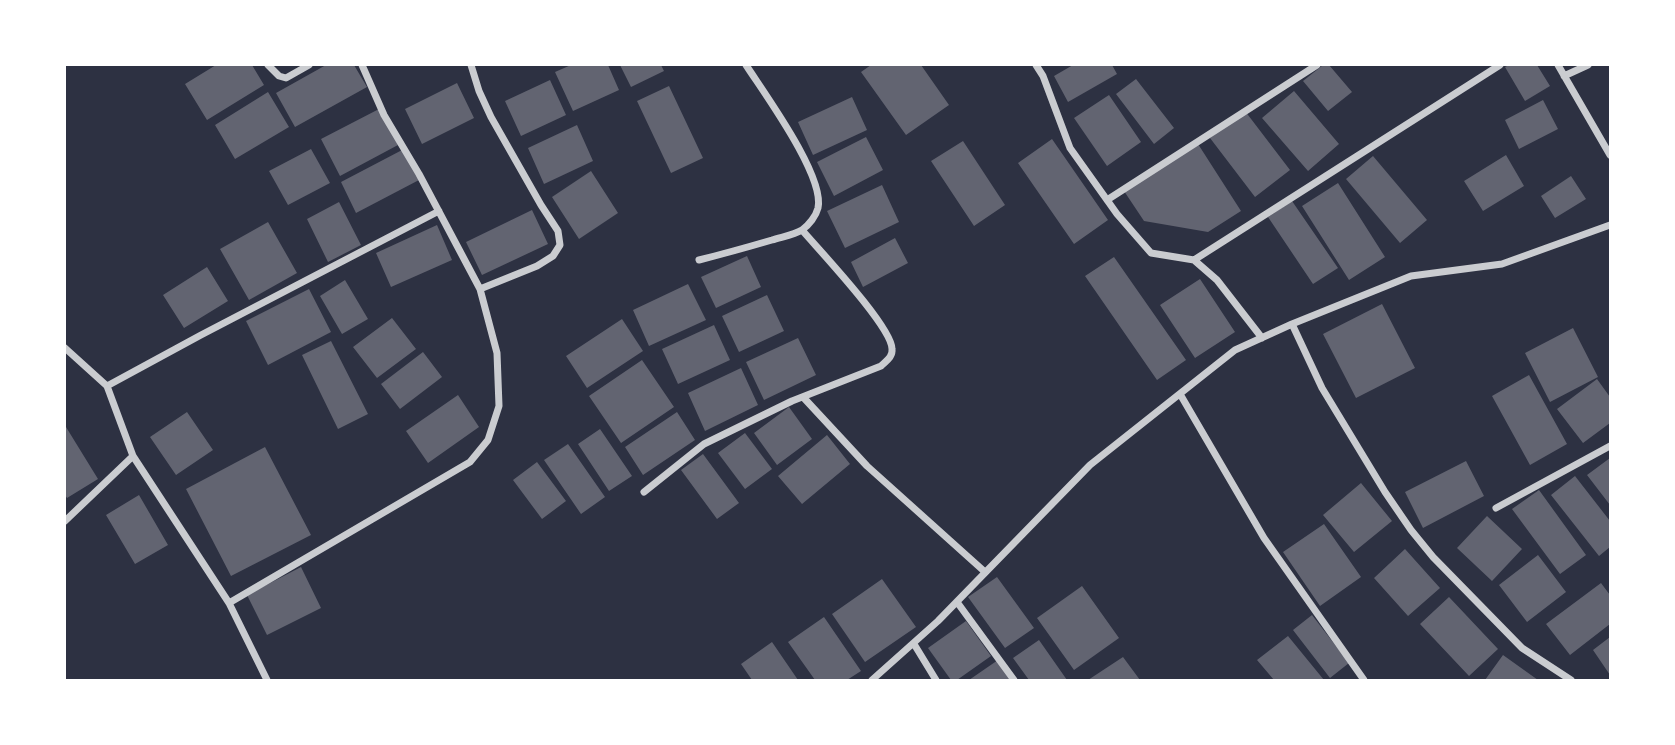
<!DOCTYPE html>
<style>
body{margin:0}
#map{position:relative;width:1675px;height:745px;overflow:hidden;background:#2d3142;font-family:Cabin,sans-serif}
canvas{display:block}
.frame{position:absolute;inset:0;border:66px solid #fff;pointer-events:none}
</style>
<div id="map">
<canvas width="1675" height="745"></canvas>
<div class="frame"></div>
</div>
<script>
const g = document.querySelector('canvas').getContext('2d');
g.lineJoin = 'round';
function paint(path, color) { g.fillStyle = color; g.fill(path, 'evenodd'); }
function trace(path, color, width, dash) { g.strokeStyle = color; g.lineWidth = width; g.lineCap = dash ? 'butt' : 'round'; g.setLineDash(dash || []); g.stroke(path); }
paint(new Path2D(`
 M216,65H252L264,85L207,120L185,84Z
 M326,65H354L367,87L295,127L276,93Z
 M571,65H608L619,90L573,111L555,72Z
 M620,65H661L664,71L631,87Z
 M871,65H921L949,105L906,135L861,72Z
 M1073,65H1112L1117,74L1068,102L1054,76Z
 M1323,65H1329L1352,92L1328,111L1303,81Z
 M1509,65H1537L1550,86L1525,101L1505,67Z
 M1136,79L1174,128L1154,144L1116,94Z
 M550,80L566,115L521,136L505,101Z
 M457,83L474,118L422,144L405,109Z
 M669,86L703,158L671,173L637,101Z
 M1294,91L1339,144L1308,171L1262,118Z
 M268,92L289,127L235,159L215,125Z
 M1109,95L1141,142L1107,166L1074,118Z
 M852,97L867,130L813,155L798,122Z
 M1543,100L1558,129L1519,149L1505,120Z
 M379,109L398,145L340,176L321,139Z
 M1245,111L1290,170L1255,197L1210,138Z
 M577,125L593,161L544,184L528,148Z
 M866,137L883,170L834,196L817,162Z
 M1052,139L1108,220L1074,244L1018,163Z
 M963,141L1005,205L974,226L931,161Z
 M1198,144L1241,211L1208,232L1144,221L1124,191Z
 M311,149L330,183L288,205L269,171Z
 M404,149L419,180L356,213L341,182Z
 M1506,155L1524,186L1483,211L1464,181Z
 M1373,156L1427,220L1400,243L1346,179Z
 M591,171L618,213L579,239L552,197Z
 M1571,176L1586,199L1555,218L1541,196Z
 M1338,183L1385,257L1349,280L1302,206Z
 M882,185L899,222L845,248L827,211Z
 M1292,201L1338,268L1313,284L1268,217Z
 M339,202L361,245L328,262L307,219Z
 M532,210L548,244L482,275L466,242Z
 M268,222L297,273L249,300L220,249Z
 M437,225L452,260L391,287L376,253Z
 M895,238L908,263L863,287L851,262Z
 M747,256L761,287L716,308L701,277Z
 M1114,257L1186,360L1157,380L1085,276Z
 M207,267L228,301L184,328L163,295Z
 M1200,279L1235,332L1195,358L1160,305Z
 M345,280L368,319L342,334L320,296Z
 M688,284L706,320L649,346L633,310Z
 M309,289L331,332L268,365L246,321Z
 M767,295L784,331L739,352L722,316Z
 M1382,304L1415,368L1356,398L1323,334Z
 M392,318L416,349L377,378L353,347Z
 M622,319L643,351L587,388L566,356Z
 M714,325L730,360L678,384L662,349Z
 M1573,328L1598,377L1550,402L1525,353Z
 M798,338L816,375L764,400L746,362Z
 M331,341L368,414L338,429L302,355Z
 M423,352L442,377L400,409L381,384Z
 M642,360L674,407L621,443L589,396Z
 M741,368L758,405L705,431L688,393Z
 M1529,375L1567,444L1530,465L1492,396Z
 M1597,379L1610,397V423L1583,443L1557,409Z
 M458,395L479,427L428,463L406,431Z
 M789,407L812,439L777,465L754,433Z
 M187,412L213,450L176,475L150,437Z
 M677,412L695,440L643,475L625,447Z
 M66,427L98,479L67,498L65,495V428Z
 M600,429L632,476L609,491L578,444Z
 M745,433L772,469L745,489L718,453Z
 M827,435L850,464L802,504L778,476Z
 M568,444L605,497L581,514L544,460Z
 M265,447L311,535L231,576L186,489Z
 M703,454L739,503L717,519L681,470Z
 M1610,458V505L1587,475Z
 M1466,461L1484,496L1423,528L1405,492Z
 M537,462L566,501L542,519L513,480Z
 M1575,476L1610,521V547L1599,556L1551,495Z
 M1361,483L1392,521L1354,552L1323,515Z
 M1539,490L1586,555L1560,574L1512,509Z
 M139,495L168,545L135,564L106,515Z
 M1487,516L1522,549L1492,581L1457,548Z
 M1324,524L1361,577L1320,606L1283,552Z
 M1405,549L1440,588L1408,616L1374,578Z
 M1538,555L1566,592L1527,622L1499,585Z
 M301,567L321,608L267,635L247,595Z
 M997,577L1034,628L1005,648L968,597Z
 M882,579L916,627L865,662L832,614Z
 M1601,583L1610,595V624L1570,655L1546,624Z
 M1082,586L1119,638L1074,670L1037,618Z
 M1449,597L1498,649L1469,676L1420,624Z
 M1312,615L1349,663L1330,678L1293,630Z
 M824,617L861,671L847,680H815L788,642Z
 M966,621L991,656L957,680H951L928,648Z
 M1288,636L1324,680H1274L1257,660Z
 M1610,637V675L1593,650Z
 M1039,640L1067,680H1029L1013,658Z
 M772,642L798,680H752L741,664Z
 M1503,655L1538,680H1485Z
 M1123,657L1140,680H1088Z
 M998,660L1012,680H969Z`), '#626471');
trace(new Path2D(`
 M268,65L279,76L286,78L309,65
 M362,65L384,115L419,174L480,289L537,266L553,256L560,245L558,231L541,205L491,117L479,91L471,65
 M1036,65L1043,76L1070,148L1117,214L1151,253L1194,260L1217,280L1262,338
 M1558,65L1610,155
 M1564,76L1588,65
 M1107,200L1317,65
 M699,260C723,254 748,247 772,240C781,237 794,235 802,230C809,225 816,216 818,208C825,176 764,93 746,65
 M1194,260L1500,65
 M1292,324L1322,388L1385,492L1411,530L1433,557L1522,648L1571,680
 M65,348L107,386L133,456L229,603L267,680
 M107,386L201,335L439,211
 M1180,394L1264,538L1364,680
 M803,397L867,466L985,572
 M644,492L704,444L792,401L881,366C886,361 893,357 892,349C892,327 819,250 802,230
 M1496,508L1610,446
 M65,521L133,456
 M957,602L1014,680
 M229,603L470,462L488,440L499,406L497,353L480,289
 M914,644L936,680
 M872,680L938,621L1090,465L1235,350L1292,324L1411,276L1502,264L1610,225`), '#caccd0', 7);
</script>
